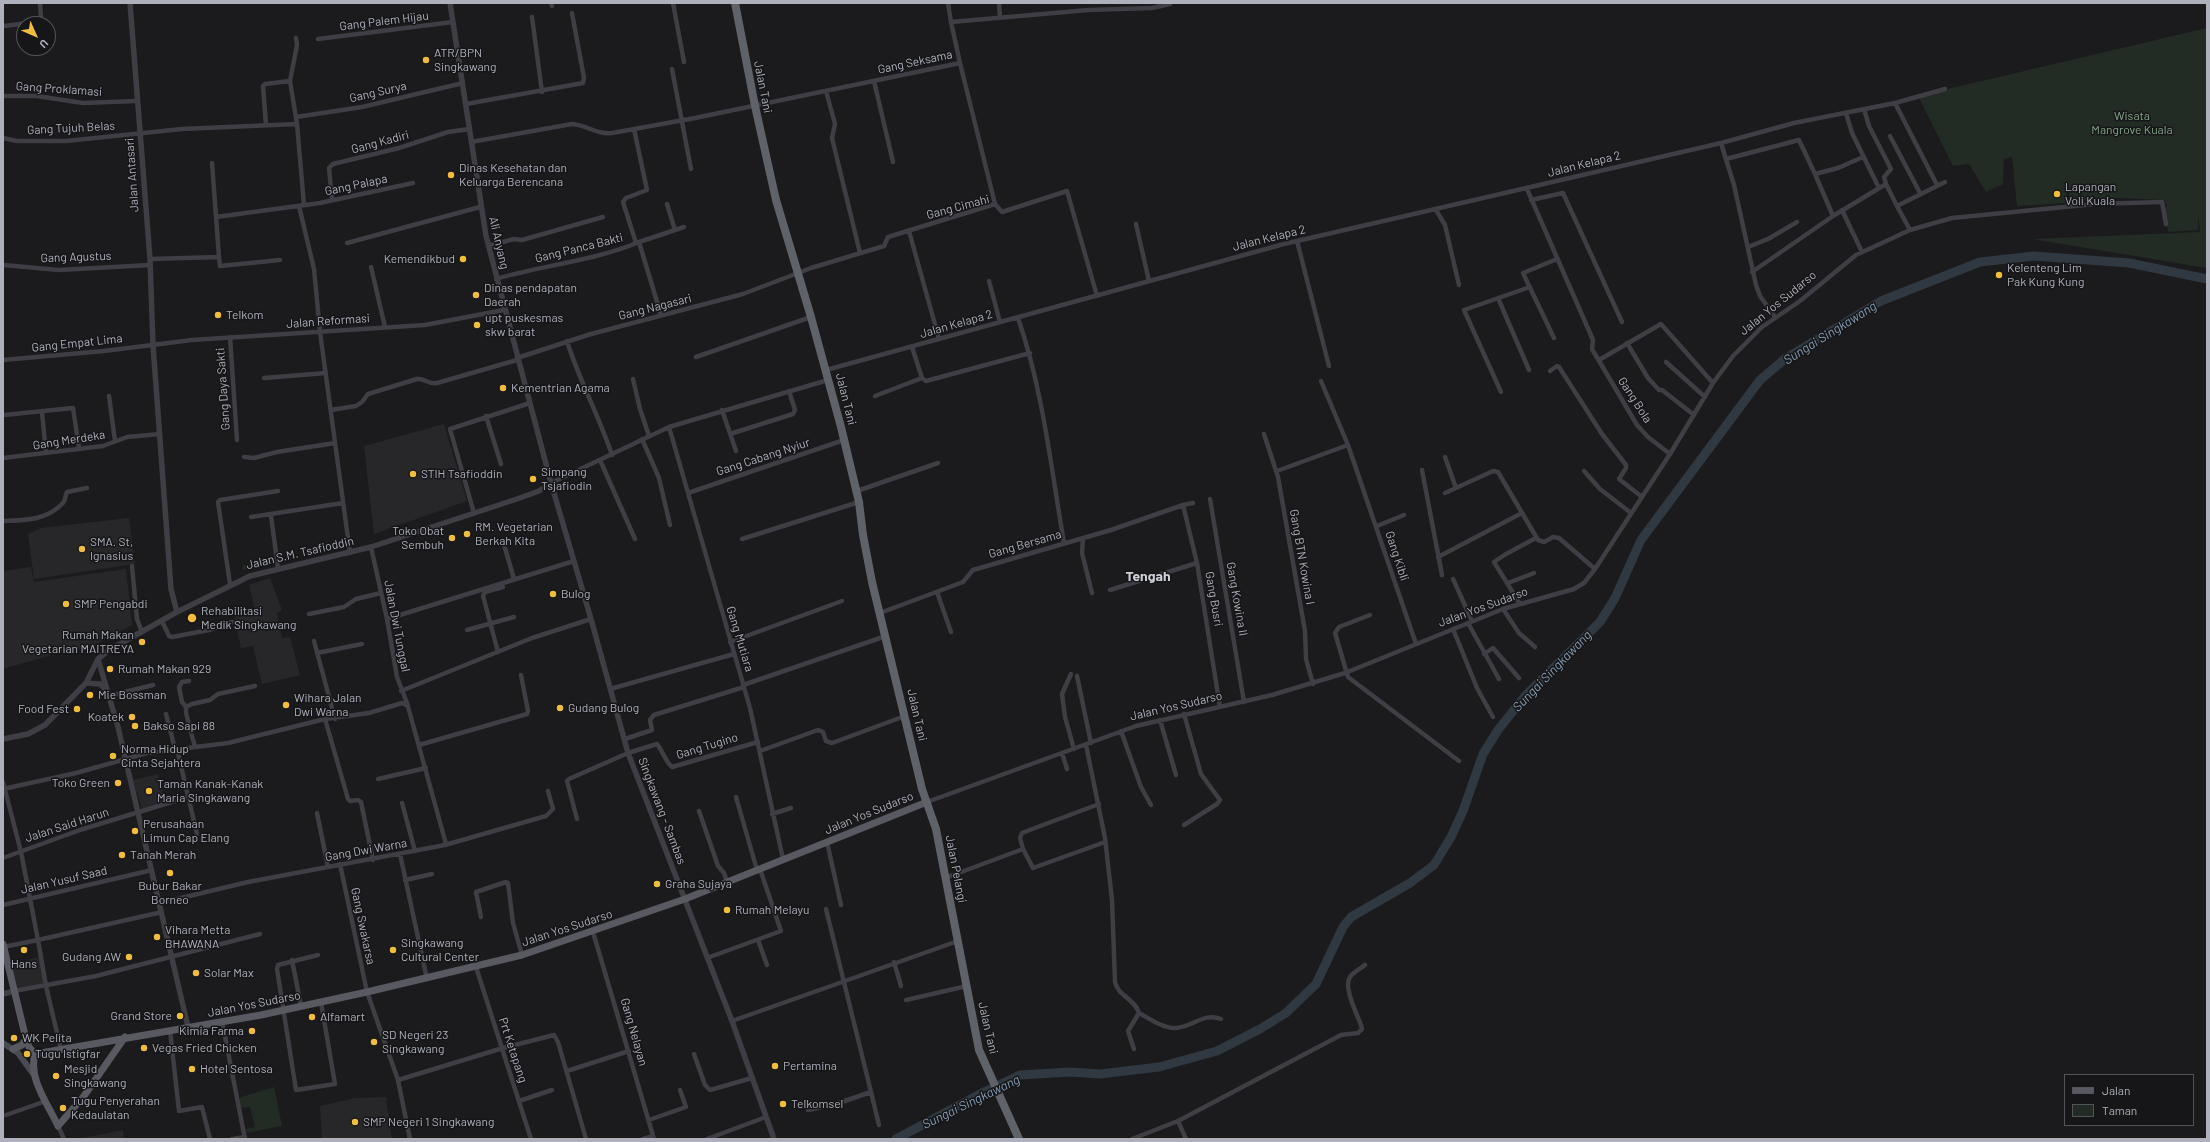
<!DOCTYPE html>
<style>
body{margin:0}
#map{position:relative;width:2210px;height:1142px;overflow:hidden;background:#1b1b1d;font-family:Barlow,sans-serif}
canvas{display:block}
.frame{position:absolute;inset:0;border:4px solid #aeb1bc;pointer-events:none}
.legend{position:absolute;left:2064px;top:1074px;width:130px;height:52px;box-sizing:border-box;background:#161618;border:1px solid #53545a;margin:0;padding:5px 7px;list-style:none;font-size:12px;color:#aeb1bc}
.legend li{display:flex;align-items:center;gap:8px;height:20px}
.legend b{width:20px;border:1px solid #53545a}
.north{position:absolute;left:16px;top:16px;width:40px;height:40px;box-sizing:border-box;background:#161618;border:1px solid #53545a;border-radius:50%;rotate:135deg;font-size:11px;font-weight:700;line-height:16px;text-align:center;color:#aeb1bc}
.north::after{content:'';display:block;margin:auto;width:14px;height:18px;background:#f0bd3f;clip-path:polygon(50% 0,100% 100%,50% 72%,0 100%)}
</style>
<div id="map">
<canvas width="2210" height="1142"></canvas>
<div class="frame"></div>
<ul class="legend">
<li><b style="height:5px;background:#585961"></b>Jalan</li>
<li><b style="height:11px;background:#222b24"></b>Taman</li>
</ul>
<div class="north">U</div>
</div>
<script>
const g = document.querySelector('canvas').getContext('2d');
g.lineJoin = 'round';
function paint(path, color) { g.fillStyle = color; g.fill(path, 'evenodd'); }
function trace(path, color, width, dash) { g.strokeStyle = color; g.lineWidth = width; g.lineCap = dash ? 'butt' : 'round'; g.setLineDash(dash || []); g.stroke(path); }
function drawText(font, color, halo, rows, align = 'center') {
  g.font = font + ' Barlow,sans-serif'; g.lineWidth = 3; g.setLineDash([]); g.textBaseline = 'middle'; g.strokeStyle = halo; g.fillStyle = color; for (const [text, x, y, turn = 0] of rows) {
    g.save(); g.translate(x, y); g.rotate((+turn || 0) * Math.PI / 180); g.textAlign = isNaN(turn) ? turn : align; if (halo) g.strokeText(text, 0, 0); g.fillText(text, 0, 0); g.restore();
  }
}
paint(new Path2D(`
 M444,424L467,501L374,534L364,446Z
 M129,518L135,564L34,579L28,534L41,528Z
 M31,567L34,582L126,569L132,625L91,647L58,653L3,669V571Z
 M270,578L282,610L277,613L282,638L290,637L300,675L262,684L253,646L241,648L234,616L255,610L249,585Z
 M158,774L165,801L142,809L133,780Z
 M39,957L45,984L18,990L11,964Z
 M386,1097L392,1139H322L320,1106L355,1098Z
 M123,1130L124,1139H78Z`), '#27272a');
paint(new Path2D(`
 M2207,28V268L2032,239L2200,232L2198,215V230L2168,232L2165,207H2167L2164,200L2118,198L2070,202L2068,182L2059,183H2066L2067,203L2017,206L2012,157L2004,159L2003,184L1986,192L1969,164L1953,166L1918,96Z
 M263,560V564L243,570V565Z
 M274,1087L282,1126L247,1133L246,1129L255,1127L250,1107L242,1108L238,1098Z`), '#222b24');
trace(new Path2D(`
 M896,1139L984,1092L1020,1075L1070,1072L1100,1074L1159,1067L1217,1051L1260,1029L1286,1013L1316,984L1343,927L1351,917L1410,883L1434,865L1451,837L1463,811L1483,754L1498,730L1525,696L1600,622L1615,598L1641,540L1760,380L1786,358L1881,301L1980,262L2034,256L2129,263L2207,279`), '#303941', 9);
trace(new Path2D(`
 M551,3L552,6
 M673,3L684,62
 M948,3L951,22L1088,10L1152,8L1170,4
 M999,3L1000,18
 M532,17L542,92
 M951,22L960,63
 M3,26L38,22L41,17L40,3
 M318,39L453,22
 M672,69L691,169
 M874,81L893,162
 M826,91L835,124L832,138L860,253
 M3,96H37L83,103L137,101
 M1895,103L1937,185
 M466,104L583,83L584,78L572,13
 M1864,109L1869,126L1891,169L1884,177L1886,184
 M1846,113L1852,133L1879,188
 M296,117L362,107L463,83
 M297,124L304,205
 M266,125L263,86L265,84L290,81
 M634,129L647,190L626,198L623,202L636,243
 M1890,136L1920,193
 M3,138L17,141H66L182,129L297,124L290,81L297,45L296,38
 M471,142L572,124C587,125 597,135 612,133L695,118L960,63L995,204
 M1721,143L1794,123L1895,103L1945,89
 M1726,159L1799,140L1815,174
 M212,163L219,257
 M1527,189L1593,340L1592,349L1637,425L1648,437L1670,454
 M332,200L329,168L333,164L399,148L448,132L469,129
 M1531,200L1563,193L1622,322
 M667,204L675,230
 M299,206L314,269L320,332L350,553
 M1897,206L1910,230
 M1436,210L1445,225L1459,285
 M1842,210L1862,252
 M1833,216L1886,184L1897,206L1945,182
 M216,217L320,203L413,183
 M1136,224L1149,281
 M909,231L939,339
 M1297,241L1329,366
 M639,242L684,227
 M347,243L480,207
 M488,246L514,239L522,240L603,217
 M1748,247L1768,239L1797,222
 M150,259L219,257L220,266L280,260
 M3,265L59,270L150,265
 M371,267L385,327
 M1752,272L1833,216L1815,174L1838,168L1863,157
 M496,279C543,265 594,261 639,242L661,315
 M989,281L1000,322
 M1498,298L1529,370
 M1018,318C1043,390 1051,468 1064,543
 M230,337L237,440
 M1554,338L1523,273L1557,259
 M567,341C579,380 599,416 612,455
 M1627,343L1648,378L1659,390H1662L1694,415
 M912,347L922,378L926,381L1030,353
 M696,357L811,317
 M517,358L591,334L743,294L811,268L884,246L888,237L995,204L1002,212L1067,191L1097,296
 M3,360L104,351L192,340L425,325L504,310
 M1599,360L1661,324L1713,383
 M1666,362L1705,397
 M826,370L1284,244L1721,143L1734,185L1756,285L1760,296L1775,317
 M1550,371L1557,366L1559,367L1602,434L1626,465V468L1619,479L1642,497
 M264,378L326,373
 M633,379L640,409L649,436
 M1321,381L1348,445L1416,644
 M1501,392L1464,310L1530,287
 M109,396L115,441
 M875,396L922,378
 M331,410L356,406L362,402L368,394L417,379C425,378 429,385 437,383L517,360
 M722,410L736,451
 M42,412L46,453
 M4,415L73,408L79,448
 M486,416L501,464
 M669,427L750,708L783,859
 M730,434L793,414L795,410L789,391
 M1264,434L1278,477L1305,631L1306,659L1313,684
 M642,439L659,478L670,525
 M244,457L254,458L277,452L335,443
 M1445,457L1456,488
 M3,458L103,446L127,437L160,434
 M600,460L635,539
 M1422,470L1442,575
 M1277,471L1348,445
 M1584,471L1600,489L1631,513
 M551,483L669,427L828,380
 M857,491L938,463
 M688,493L844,440
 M1445,493L1493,471L1498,472L1538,540L1544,542L1553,537L1559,538L1595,569
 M1210,499L1244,702
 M1193,503L1183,505L1197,563L1220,707
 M474,513L450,429L530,403
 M271,516L278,568
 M251,517L343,503
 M3,521C25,520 46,521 63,503C66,500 65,495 67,492L87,488
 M1377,526L1404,515
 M1083,538L1082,553L1092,593
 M742,539L859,502
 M503,541L514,579
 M371,547L387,619L397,677L407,703L446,844
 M1438,557L1522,513
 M132,566L137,619L142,632
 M1453,579L1472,621
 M1508,583L1534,573
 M230,584L218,502L220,500L278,491
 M1110,590L1197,563
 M937,592L951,632
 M1520,604L1494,562L1506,554L1536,538
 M1503,609L1519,633L1535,647
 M880,613L963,582L973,570L1111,530L1183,505
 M309,614L344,607L356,599L381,593
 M1370,615L1339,627L1335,633L1348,677L1459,761
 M387,619L574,561
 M162,621L169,636L172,637L209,630L232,622
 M1468,623L1499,679
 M1453,629L1477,688L1493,717
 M467,630L514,617
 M314,641L335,719
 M730,642L842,601
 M498,652L483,596L485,592L503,587
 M317,653L362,644
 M1484,654L1493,648L1519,678
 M1071,674L1062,694L1065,717L1074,749
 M1077,676L1091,743
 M743,685L886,636
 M610,689L734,654
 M401,691L532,638L591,619
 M109,696L153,685
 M186,707L182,702L179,687L182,682L189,681
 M166,714L175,749
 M1184,714L1201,774L1220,800L1217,804L1184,825
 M325,719L348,799L350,801L358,800L361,802L373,860
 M1160,720L1176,775
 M1121,731L1141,787L1151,805
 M625,739L652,730L650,720L654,715L744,687
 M419,745L527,714L528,711L521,675
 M1086,745L1105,838L1112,900L1115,982C1118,996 1135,999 1139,1013L1128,1031L1134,1049
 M195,747L186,713V707L192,704L210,700L218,694L255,686
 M177,749L197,834
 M760,751L818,730L823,732L826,741L832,743L905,716
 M1062,753L1067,769
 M378,779L426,768
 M3,782L21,852L38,940L162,912
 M3,789L76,773L147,753L228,743L325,719L369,713L402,703L408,706
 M736,797L757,870
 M927,802L1136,726L1272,695L1345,673L1503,609L1574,589L1584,583L1595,569L1670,454L1713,383L1733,356L1762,327L1800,301L1856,255L1910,230L1952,218L2095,204L2162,202L2166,224
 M402,803L415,851
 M1099,804L1027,831L1022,833L1020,838L1023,849L1033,868L1105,842
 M699,811L718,866L724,873L727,882
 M317,813L328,867
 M772,814L791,808
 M577,819L567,781L569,779L628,753L657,744C662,750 667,764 672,767L758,742
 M827,842L841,905
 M400,854L427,979
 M3,858L80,830L188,797
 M340,864L367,992L398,1080L410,1139
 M945,878L1023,849
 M405,880L432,874
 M160,903L248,882L445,845L546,816L553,809L548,791
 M3,905L152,870
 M481,917L476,892L506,882L508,883L513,923L522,955
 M593,932L654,1139
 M758,940L767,965
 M3,947L38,940L46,986L61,1050
 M318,955L278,965L277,969L296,1090L335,1084L321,1002
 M707,958L781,931L760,869
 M292,960L301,1006
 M894,962L901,986
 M476,967L531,1139
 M14,991L96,976L260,934
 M906,1000L967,986
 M1139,1013C1150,1019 1164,1029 1176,1028C1193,1027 1204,1012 1221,1019
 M222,1021L245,1139
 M732,1021L958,941
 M170,1030L179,1111L202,1107L210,1139
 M694,1054L705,1085L710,1090L752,1078
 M567,1071L629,1051
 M398,1080L503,1048L554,1035L558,1042L586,1139
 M871,1092L879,1125
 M519,1101L552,1090
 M808,1110L833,1105L871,1092L826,909
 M6,1115L46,1101
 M649,1120L686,1107L680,1090
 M58,1126L64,1139
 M232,1139L245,1137
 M643,1139L653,1136
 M707,1139L766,1117
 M1132,1139L1178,1121
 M1186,1139L1178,1121L1341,1035L1358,1033L1362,1029L1361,1025C1357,1014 1343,987 1350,977C1353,972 1360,969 1365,965`), '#3e3e44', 4.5);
trace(new Path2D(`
 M130,3L150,259L153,345L171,589L177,612
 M450,3L486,236L551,483L591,619L628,753L732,1021L774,1139
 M98,659L118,727L188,1027
 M86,683L100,684L106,690
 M3,739L28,734L45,725L86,683L98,659L109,650L177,612L250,576L371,547L517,499L539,491L551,483
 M3,994L14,991`), '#3e3e44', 5.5);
trace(new Path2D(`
 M3,1043L18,1053L34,1075`), '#4a4b52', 6);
trace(new Path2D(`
 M3,944L26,1039L29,1047L35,1054
 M13,1049L22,1045L26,1039
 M35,1054L261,1015L367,992L522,955L685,899L927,802
 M35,1054C28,1079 48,1104 58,1126L84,1096L125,1037`), '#585961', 7);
trace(new Path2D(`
 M735,3L755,106L776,200L811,317L841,427L859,502L863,535L872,582L922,789L936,829L979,1050L1019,1139`), '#60626a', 8);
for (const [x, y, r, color] of [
 [426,60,4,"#f0bd3f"],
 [451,175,4,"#f0bd3f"],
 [2057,194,4,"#f0bd3f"],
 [463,259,4,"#f0bd3f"],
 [1999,275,4,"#f0bd3f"],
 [476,295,4,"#f0bd3f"],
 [218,315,4,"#f0bd3f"],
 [477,325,4,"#f0bd3f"],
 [503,388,4,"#f0bd3f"],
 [413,474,4,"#f0bd3f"],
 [533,479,4,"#f0bd3f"],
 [467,534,4,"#f0bd3f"],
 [452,538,4,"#f0bd3f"],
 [82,549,4,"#f0bd3f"],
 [553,594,4,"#f0bd3f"],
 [66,604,4,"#f0bd3f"],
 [192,618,5,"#f0bd3f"],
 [142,642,4,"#f0bd3f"],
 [110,669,4,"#f0bd3f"],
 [90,695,4,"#f0bd3f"],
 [286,705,4,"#f0bd3f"],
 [560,708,4,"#f0bd3f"],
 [77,709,4,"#f0bd3f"],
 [132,717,4,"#f0bd3f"],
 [135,726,4,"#f0bd3f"],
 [113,756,4,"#f0bd3f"],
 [118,783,4,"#f0bd3f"],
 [149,791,4,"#f0bd3f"],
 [135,831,4,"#f0bd3f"],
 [122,855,4,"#f0bd3f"],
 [170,873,4,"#f0bd3f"],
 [657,884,4,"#f0bd3f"],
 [727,910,4,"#f0bd3f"],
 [157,937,4,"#f0bd3f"],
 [24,950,4,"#f0bd3f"],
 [393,950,4,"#f0bd3f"],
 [129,957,4,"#f0bd3f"],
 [196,973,4,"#f0bd3f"],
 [180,1016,4,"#f0bd3f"],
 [312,1017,4,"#f0bd3f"],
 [252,1031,4,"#f0bd3f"],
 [14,1038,4,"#f0bd3f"],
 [374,1042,4,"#f0bd3f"],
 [144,1048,4,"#f0bd3f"],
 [27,1054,4,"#f0bd3f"],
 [775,1066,4,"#f0bd3f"],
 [192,1069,4,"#f0bd3f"],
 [56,1076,4,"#f0bd3f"],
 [783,1104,4,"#f0bd3f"],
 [63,1108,4,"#f0bd3f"],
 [355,1122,4,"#f0bd3f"]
]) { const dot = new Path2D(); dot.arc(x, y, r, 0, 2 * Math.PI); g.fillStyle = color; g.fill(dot); trace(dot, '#161618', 1.5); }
drawText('12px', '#aeb1bc', '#161618', [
 ["Gang Palem Hijau",384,21,-7],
 ["Gang Seksama",915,62,-12],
 ["Jalan Tani",763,87,79],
 ["Gang Proklamasi",59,89,4],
 ["Gang Surya",378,92,-13],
 ["Gang Tujuh Belas",71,128,-3],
 ["Gang Kadiri",380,142,-15],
 ["Jalan Kelapa 2",1584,164,-14],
 ["Jalan Antasari",132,175,-94],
 ["Gang Palapa",356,185,-12],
 ["Gang Cimahi",958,207,-15],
 ["Jalan Kelapa 2",1269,238,-14],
 ["Ali Anyang",499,243,77],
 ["Gang Panca Bakti",579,248,-14],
 ["Gang Agustus",76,257,-2],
 ["Jalan Yos Sudarso",1778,303,-39],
 ["Gang Nagasari",655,307,-14],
 ["Jalan Reformasi",328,321,-4],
 ["Jalan Kelapa 2",956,324,-16],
 ["Gang Empat Lima",77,343,-6],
 ["Gang Daya Sakti",223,389,-94],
 ["Jalan Tani",846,399,76],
 ["Gang Bola",1635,400,57],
 ["Gang Merdeka",69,440,-9],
 ["Gang Cabang Nyiur",763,457,-18],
 ["Gang Bersama",1025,544,-16],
 ["Jalan S.M. Tsafioddin",300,553,-13],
 ["Gang Kibli",1397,556,72],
 ["Gang BTN Kowina I",1302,557,80],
 ["Gang Busri",1214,599,80],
 ["Gang Kowina II",1237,599,80],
 ["Jalan Yos Sudarso",1483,607,-20],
 ["Jalan Dwi Tunggal",397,626,79],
 ["Gang Mutiara",740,639,73],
 ["Jalan Yos Sudarso",1176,706,-13],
 ["Jalan Tani",917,715,77],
 ["Gang Tugino",707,746,-17],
 ["Singkawang - Sambas",662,811,69],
 ["Jalan Yos Sudarso",869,813,-22],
 ["Jalan Said Harun",67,825,-18],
 ["Gang Dwi Warna",366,850,-10],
 ["Jalan Pelangi",956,869,79],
 ["Jalan Yusuf Saad",64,880,-13],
 ["Gang Swakarsa",363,926,78],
 ["Jalan Yos Sudarso",567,928,-18],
 ["Jalan Yos Sudarso",254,1004,-11],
 ["Jalan Tani",988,1028,77],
 ["Gang Nelayan",634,1032,74],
 ["Prt Ketapang",513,1050,72]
]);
drawText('12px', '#aeb1bc', '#161618', [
 ["ATR/BPN",434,53],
 ["Singkawang",434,67],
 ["Dinas Kesehatan dan",459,168],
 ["Keluarga Berencana",459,182],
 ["Lapangan",2065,187],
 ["Voli Kuala",2065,201],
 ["Kemendikbud",455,259,"right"],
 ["Kelenteng Lim",2007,268],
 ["Pak Kung Kung",2007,282],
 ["Dinas pendapatan",484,288],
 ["Daerah",484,302],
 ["Telkom",226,315],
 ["upt puskesmas",485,318],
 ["skw barat",485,332],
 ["Kementrian Agama",511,388],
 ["Simpang",541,472],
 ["Tsjafiodin",541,486],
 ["STIH Tsafioddin",421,474],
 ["RM. Vegetarian",475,527],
 ["Berkah Kita",475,541],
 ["Toko Obat",444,531,"right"],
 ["Sembuh",444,545,"right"],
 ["SMA. St,",90,542],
 ["Ignasius",90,556],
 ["Bulog",561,594],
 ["SMP Pengabdi",74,604],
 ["Rehabilitasi",201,611],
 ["Medik Singkawang",201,625],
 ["Rumah Makan",134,635,"right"],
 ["Vegetarian MAITREYA",134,649,"right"],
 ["Rumah Makan 929",118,669],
 ["Mie Bossman",98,695],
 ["Wihara Jalan",294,698],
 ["Dwi Warna",294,712],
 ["Gudang Bulog",568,708],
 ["Food Fest",69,709,"right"],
 ["Koatek",124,717,"right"],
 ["Bakso Sapi 88",143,726],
 ["Norma Hidup",121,749],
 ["Cinta Sejahtera",121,763],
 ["Toko Green",110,783,"right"],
 ["Taman Kanak-Kanak",157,784],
 ["Maria Singkawang",157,798],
 ["Perusahaan",143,824],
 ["Limun Cap Elang",143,838],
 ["Tanah Merah",130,855],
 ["Graha Sujaya",665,884],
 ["Bubur Bakar",170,886,"center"],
 ["Borneo",170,900,"center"],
 ["Rumah Melayu",735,910],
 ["Vihara Metta",165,930],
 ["BHAWANA",165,944],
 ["Singkawang",401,943],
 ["Cultural Center",401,957],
 ["Gudang AW",121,957,"right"],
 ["Hans",24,964,"center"],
 ["Solar Max",204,973],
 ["Grand Store",172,1016,"right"],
 ["Alfamart",320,1017],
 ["Kimia Farma",244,1031,"right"],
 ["SD Negeri 23",382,1035],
 ["Singkawang",382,1049],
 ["WK Pelita",22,1038],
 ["Vegas Fried Chicken",152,1048],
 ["Tugu Istigfar",35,1054],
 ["Pertamina",783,1066],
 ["Mesjid",64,1069],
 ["Singkawang",64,1083],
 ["Hotel Sentosa",200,1069],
 ["Tugu Penyerahan",71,1101],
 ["Kedaulatan",71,1115],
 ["Telkomsel",791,1104],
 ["SMP Negeri 1 Singkawang",363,1122]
], 'left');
drawText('12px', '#85a789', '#161618', [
 ["Wisata",2132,116],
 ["Mangrove Kuala",2132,130]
]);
drawText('italic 13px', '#869db6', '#161618', [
 ["Sungai Singkawang",1830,333,-32],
 ["Sungai Singkawang",1552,671,-46],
 ["Sungai Singkawang",971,1102,-26]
]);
drawText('bold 14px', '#cfd1d8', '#161618', [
 ["Tengah",1148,576]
]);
</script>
